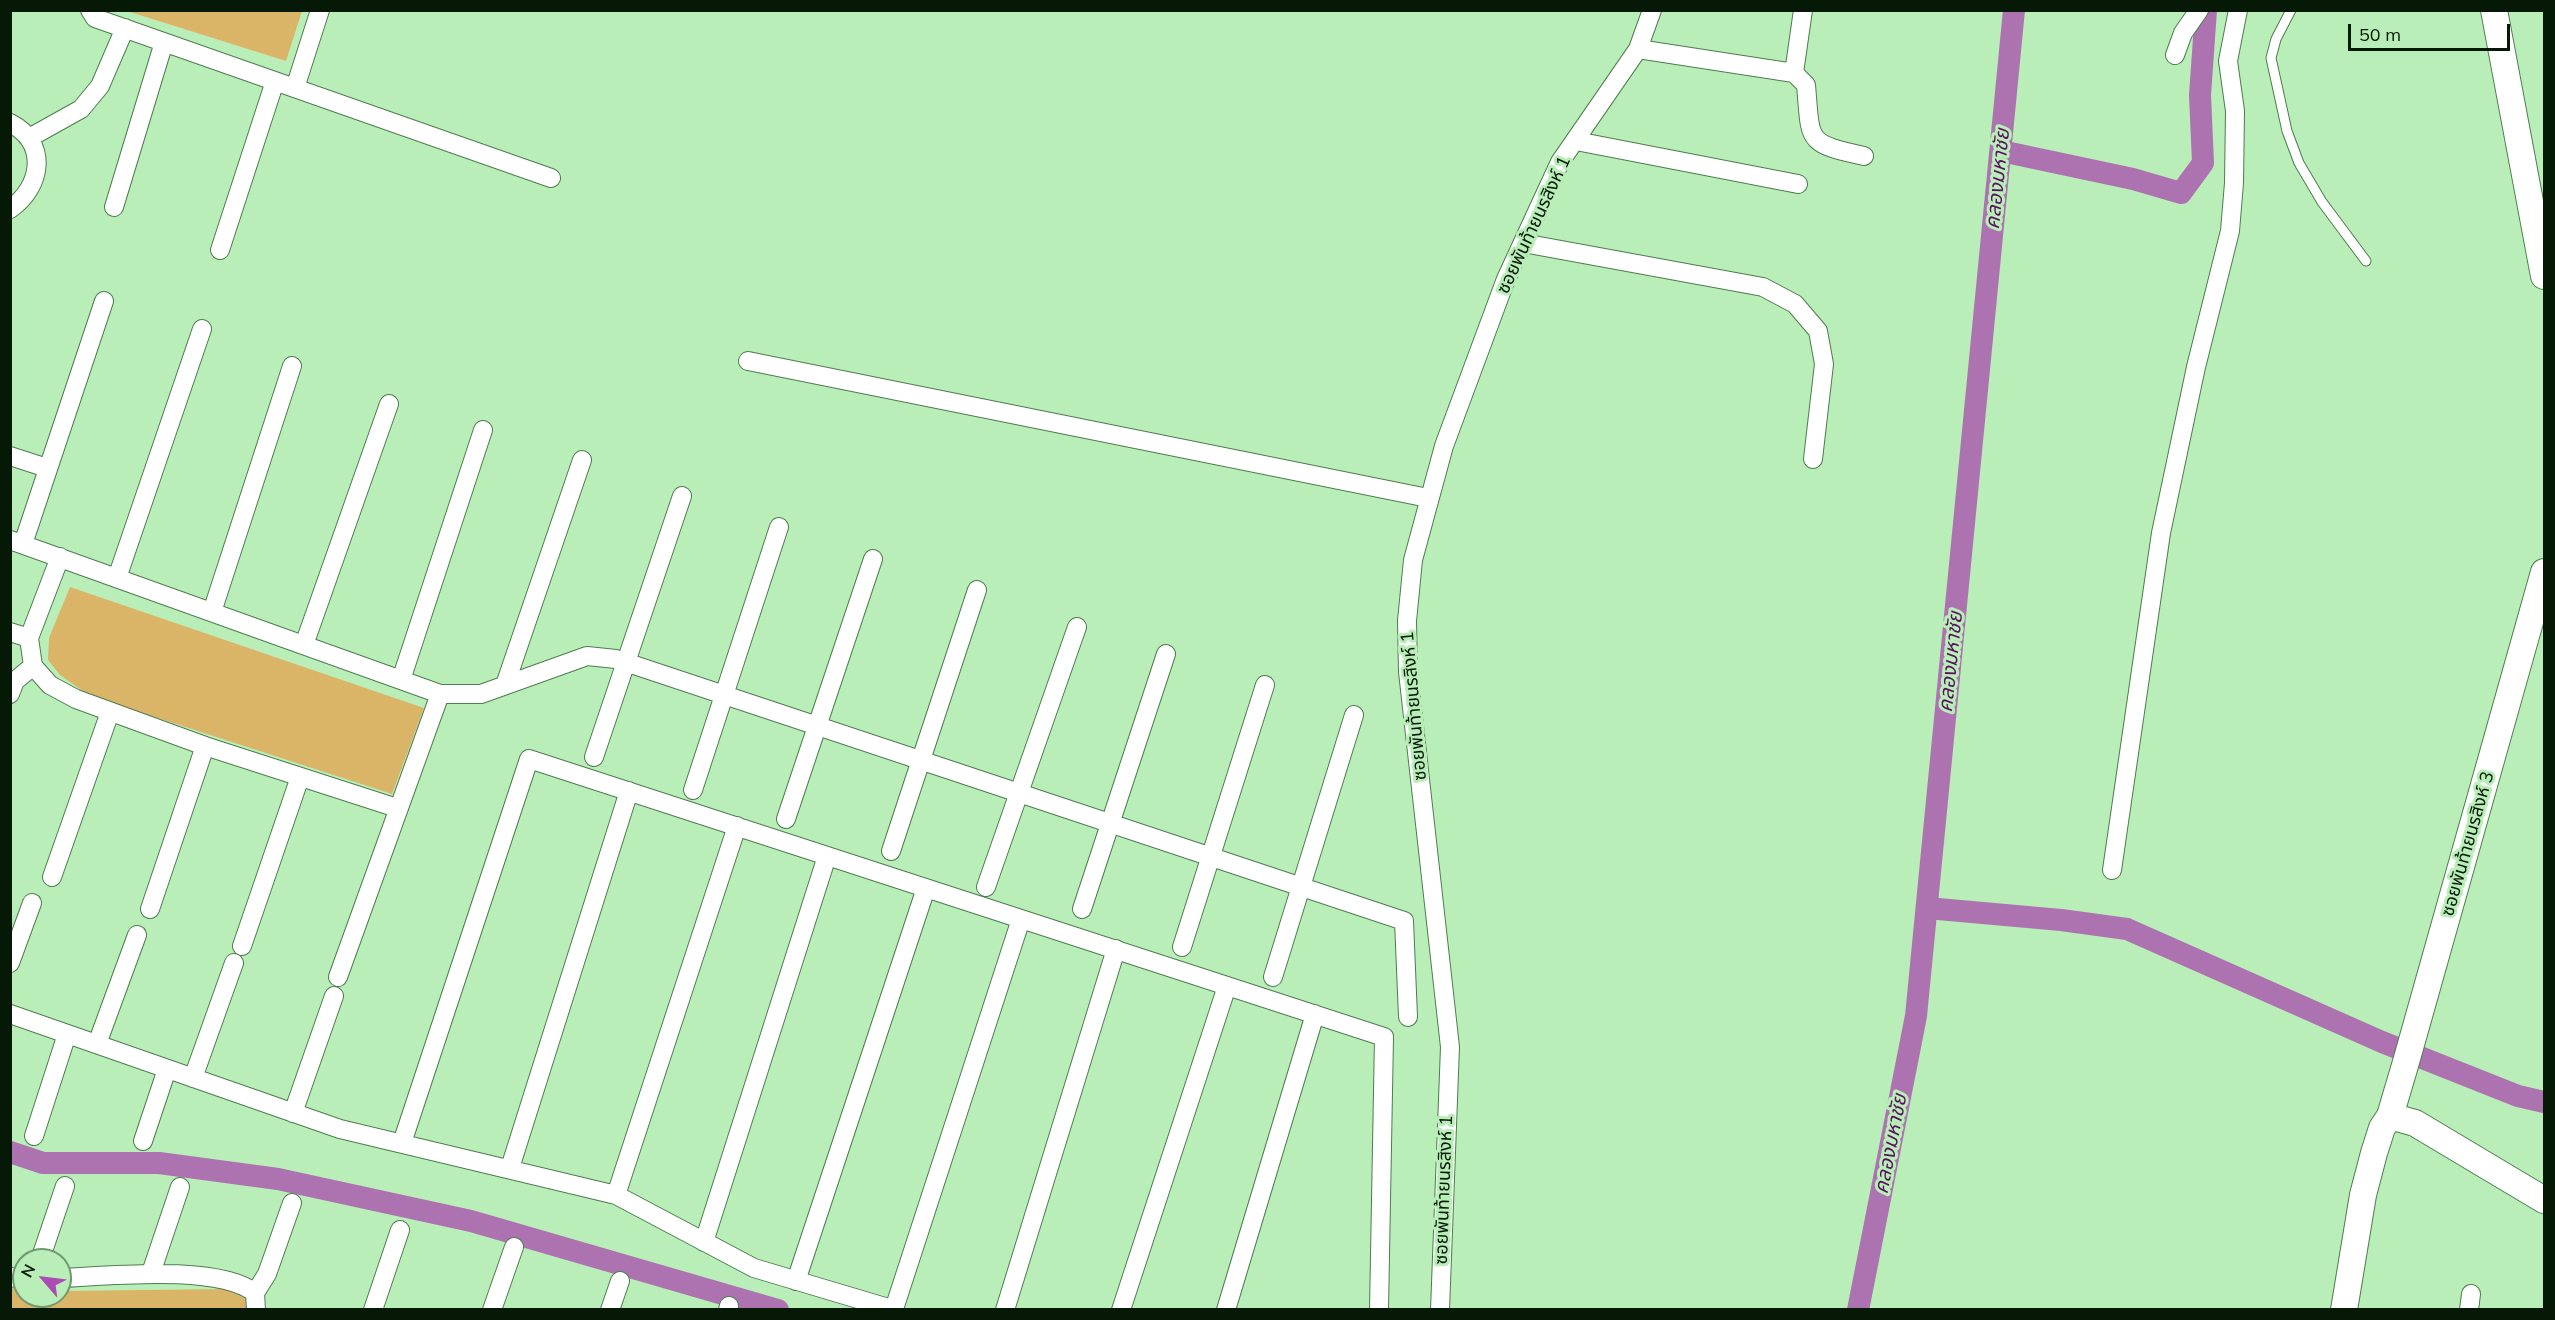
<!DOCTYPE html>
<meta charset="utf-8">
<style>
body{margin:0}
#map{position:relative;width:2555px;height:1320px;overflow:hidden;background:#baeeb9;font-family:Mulish,sans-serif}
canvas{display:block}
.frame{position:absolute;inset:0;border:12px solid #061907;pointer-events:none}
.north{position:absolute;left:12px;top:1248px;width:60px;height:60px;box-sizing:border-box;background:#baeeb9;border:2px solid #729972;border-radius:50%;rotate:298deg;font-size:16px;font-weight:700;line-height:24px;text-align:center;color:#061907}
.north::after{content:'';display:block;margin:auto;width:21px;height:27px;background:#ac4bb3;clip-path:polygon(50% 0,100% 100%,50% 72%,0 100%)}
.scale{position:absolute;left:2348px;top:24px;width:162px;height:27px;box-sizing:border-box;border:3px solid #061907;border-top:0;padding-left:8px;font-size:18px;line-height:21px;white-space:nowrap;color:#061907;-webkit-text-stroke:4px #baeeb9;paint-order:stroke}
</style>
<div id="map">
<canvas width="2555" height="1320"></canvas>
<div class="frame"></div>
<div class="north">N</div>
<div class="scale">50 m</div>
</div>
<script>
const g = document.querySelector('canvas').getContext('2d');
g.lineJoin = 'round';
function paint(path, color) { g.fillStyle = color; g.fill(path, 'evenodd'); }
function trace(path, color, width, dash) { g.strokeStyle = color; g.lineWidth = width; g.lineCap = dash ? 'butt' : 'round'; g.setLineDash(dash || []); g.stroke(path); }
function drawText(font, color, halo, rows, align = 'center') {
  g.font = font + ' Mulish,"Noto Sans Thai",sans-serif'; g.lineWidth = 6; g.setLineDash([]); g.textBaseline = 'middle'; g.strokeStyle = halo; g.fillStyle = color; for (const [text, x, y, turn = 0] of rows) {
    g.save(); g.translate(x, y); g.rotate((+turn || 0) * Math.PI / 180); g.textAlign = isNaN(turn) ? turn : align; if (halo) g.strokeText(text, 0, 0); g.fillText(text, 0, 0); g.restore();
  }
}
paint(new Path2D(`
 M127,11L302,10V11L286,61Z
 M70,587L424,708L392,794L90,696L60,675L48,660L49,638Z
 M10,1288L24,1289V1296H60V1291L226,1289L246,1299L247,1309H11Z`), '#dab567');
trace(new Path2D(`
 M2001,151L2133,179L2181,193L2203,163L2200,95L2206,10
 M1927,908L2061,920L2127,929L2382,1042L2518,1096L2544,1102
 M10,1152L43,1163H159L278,1179L471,1221L778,1310
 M1858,1310L1916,1016L2014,10`), '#ad73b1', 22);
const lane = new Path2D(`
 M2291,10L2276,39L2271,58L2287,131L2299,163L2322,202L2366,261`);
const street = new Path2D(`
 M90,10L95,18L551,178
 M1638,49L1794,73L1806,85C1811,142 1805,143 1864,156
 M2175,55L2183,33L2199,10
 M1794,73L1803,10
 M295,88L320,10
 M10,123C49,143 42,187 10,209
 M29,138L81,109L100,86L125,28
 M1576,141L1798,184
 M114,207L164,42
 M1523,243L1763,287L1795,304L1818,331L1824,364L1813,459
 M220,250L275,81
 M748,361L1428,498
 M10,456L47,468
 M10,540L440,694H481L587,656L616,659L1404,921L1408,1017
 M23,544L104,301
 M60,557L29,638L33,666L50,685L76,699L205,746L397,808
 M117,578L202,329
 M212,612L292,366
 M10,632L29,638
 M304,645L389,404
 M401,680L483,430
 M505,685L582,460
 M10,694L15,681L33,666
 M594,757L682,496
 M693,790L779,527
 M786,819L873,559
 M891,851L977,590
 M2112,870L2161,533L2196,367L2230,231L2234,183L2235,111L2228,61L2238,10
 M52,877L110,712
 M986,887L1077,627
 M150,909L205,746
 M1082,909L1166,654
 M242,946L300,777
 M1182,947L1265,685
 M10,963L32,903
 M338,977L440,694
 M1273,977L1354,715
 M10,1014L340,1129L616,1195L754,1268L895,1310
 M97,1044L137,935
 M193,1078L234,963
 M293,1113L334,996
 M34,1136L67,1034
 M143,1141L167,1069
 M402,1143L529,759L1384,1037L1379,1310
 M510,1168L629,791
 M616,1195L737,826
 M704,1242L827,856
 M40,1260L65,1186
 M151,1273L180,1187
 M10,1277L24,1279
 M60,1278C108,1276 218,1264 255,1293L256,1310
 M796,1281L926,888
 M255,1293L267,1274L292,1203
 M894,1309L1021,919
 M373,1310L400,1230
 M492,1310L514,1247
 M610,1310L620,1281
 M728,1310L729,1306
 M1005,1310L1116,949
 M1121,1310L1227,986
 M1226,1310L1315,1014
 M1440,1310L1450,1047L1408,672L1407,621L1413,560L1444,446L1506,279L1560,162L1638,49L1652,10
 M2469,1310L2471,1294`);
const secondary = new Path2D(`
 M2494,10L2544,276
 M2390,1116L2415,1123L2544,1200
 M2344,1310L2363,1195L2374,1153L2382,1128L2390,1116L2406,1062L2544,572`);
trace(lane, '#4d7d4e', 11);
trace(street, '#4d7d4e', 20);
trace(secondary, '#4d7d4e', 28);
trace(lane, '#fff', 9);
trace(street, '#fff', 18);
trace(secondary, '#fff', 26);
drawText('18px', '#061907', '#baeeb9', [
 ["ซอยพันท้ายนรสิงห์ 1",1534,225,-65],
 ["ซอยพันท้ายนรสิงห์ 1",1414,706,-95],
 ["ซอยพันท้ายนรสิงห์ 3",2468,844,-74],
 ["ซอยพันท้ายนรสิงห์ 1",1444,1190,-88]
]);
drawText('italic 20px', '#59105f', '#baeeb9', [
 ["คลองมหาชัย",1998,179,-84],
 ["คลองมหาชัย",1951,662,-84],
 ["คลองมหาชัย",1891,1144,-79]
]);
</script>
